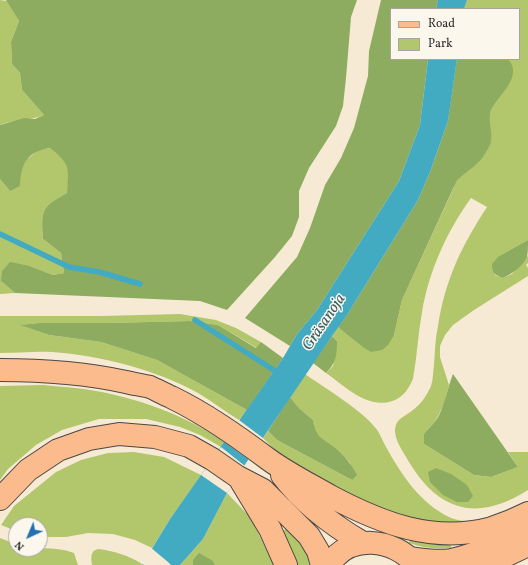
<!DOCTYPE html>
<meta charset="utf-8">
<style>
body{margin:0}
#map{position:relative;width:528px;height:565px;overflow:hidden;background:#f7ead5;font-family:Vollkorn,serif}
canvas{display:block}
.legend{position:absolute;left:390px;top:8px;width:130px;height:52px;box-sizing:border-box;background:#fbf7ec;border:1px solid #a8a59f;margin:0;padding:5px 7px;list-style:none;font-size:12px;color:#2b2b2b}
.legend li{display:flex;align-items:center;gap:8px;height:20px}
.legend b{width:20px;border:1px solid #a8a59f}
.north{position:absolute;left:8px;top:517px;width:40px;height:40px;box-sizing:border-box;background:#fbf7ec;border:1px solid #a8a59f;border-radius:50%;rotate:224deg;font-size:11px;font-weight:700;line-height:16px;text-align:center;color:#2b2b2b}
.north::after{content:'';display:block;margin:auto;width:14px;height:18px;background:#1f6fb2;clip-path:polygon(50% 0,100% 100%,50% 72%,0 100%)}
</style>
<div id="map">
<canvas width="528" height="565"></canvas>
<ul class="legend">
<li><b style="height:5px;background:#fbbb8d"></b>Road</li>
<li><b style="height:11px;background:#b2c76b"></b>Park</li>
</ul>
<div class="north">N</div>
</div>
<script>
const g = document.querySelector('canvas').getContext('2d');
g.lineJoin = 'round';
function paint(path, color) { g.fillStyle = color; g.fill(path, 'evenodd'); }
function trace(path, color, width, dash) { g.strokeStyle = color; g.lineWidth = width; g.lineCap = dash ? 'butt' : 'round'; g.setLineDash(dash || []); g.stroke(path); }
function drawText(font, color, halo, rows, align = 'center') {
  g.font = font + ' Vollkorn,serif'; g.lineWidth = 3; g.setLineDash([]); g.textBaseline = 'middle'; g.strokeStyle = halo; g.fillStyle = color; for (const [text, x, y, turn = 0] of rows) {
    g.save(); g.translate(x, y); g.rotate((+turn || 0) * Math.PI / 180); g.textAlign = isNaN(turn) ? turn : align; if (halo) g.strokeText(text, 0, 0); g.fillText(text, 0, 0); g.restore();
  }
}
paint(new Path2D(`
 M0,0L7,1L19,21L11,42L12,64L20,73L22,90L44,115C30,121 14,119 0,125Z
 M467,0H528V240L499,256L495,275L503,278L512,274L528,256V263L526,265L528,268V276L474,310L453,325L445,335L440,346V357L449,385L444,404L436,420L424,434V444L474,475L491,477L518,467L508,452H528V490C478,522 439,512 409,462C404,453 394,440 395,429C396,418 406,416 413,410C421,404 427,395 431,386C433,380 433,372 434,365C435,352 435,339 438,326C445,280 462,245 487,207L471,198C447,231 429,271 422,312C418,334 417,357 413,379C409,388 404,396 395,400C369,411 346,387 326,373L333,366L337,341L332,336L338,327L347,333L394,335L402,300L454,187L448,121L457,59H519V9H464Z
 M51,148L64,159L69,174L67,193C41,207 41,210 43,239L61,253L64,273L53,275L30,266L1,281L15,293L0,294V179L10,191L26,160L39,150Z
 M180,314L216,320L236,328L261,342L257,348L218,325L190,321L108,323H39L21,325L49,335L101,342L157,360L247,410L239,420C225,412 212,401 198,393C157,370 99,355 52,352C35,351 17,353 0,353V316H101Z
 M305,374C326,389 364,411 378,431C381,436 383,442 386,447C401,474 420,503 449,517C456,521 467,521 476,522L439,526L360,504L278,453L263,438L268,431L277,440L352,480L350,463L339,451L324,442L314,431L313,420L299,408L290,397Z
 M43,385C63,387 82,388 102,392C145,401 187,416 224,442L221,447L200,435L180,427L146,419H99L62,430L36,445L8,469L0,480V386Z
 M134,452L164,457L201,475L170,519L152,548L135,540L113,534L88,533L66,537H42L40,536V525H16V531L1,525L14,506L56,472L81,460L108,453Z
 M227,493L251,518L274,565H215L213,561L193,560V565H180L203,539Z
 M287,528C298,538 309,549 309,565H296L283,531Z
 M0,538L16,544V549C36,549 55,546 74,553L78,565H0Z
 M410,538L451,542V548C436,549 423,548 409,543Z
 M98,549C114,551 128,555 142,564V565H92C91,558 90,551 98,549Z`), '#b2c76b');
paint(new Path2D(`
 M6,0H357L351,17L346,78L343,106L336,126L309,168L299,191V217L292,236L275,257L227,310L200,301L15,293L1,281L2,271L10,262L30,266L53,275L64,273L61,253L43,239C41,210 41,207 67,193C69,169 70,163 50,148C27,152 21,163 20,186L10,191L0,179V125L24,118L35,119L44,115L22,90L20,73L12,64L11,42L19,21Z
 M381,0H438L436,9H391V59H428L420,125L399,181L317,310L297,334L290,346L245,318L297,257L310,228L325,185L341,158L354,128L368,76L369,51Z
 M457,59H508C524,77 498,95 491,110C487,121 493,130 491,141C491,144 488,149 486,152C480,164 467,171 457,180L402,300L394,335L388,345L382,350L371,352L363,347L338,327L347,315L418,200L430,172L448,121Z
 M528,240C528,245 528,253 527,257C523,266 512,274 503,278C495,275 492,273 492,264L499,256Z
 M190,321L218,325L256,348L261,342L283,358L247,410L157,360L101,342L49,335L20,325L39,323H108Z
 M332,336L337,341C337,355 336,363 326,373L313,363Z
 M453,374L518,467L491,477L474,475L424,444V434C428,429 433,424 437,419C445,405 447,389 453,374Z
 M290,397L299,408L313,420C316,441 326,439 340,452C347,459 352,466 357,475L352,480L277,440L268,431Z
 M436,468L451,474L467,485L473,496L468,502H457L443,495L430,482L428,472Z
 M199,553L213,561L215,565H193V560Z`), '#8dac5f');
paint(new Path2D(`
 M438,0H467L464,9H436Z
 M428,59H457L448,121L430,172L418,200L347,315L332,336L246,463L227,493L203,539L180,565H142L170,519L283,358L297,334L317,310L399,181L420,125Z`), '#42aac1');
paint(new Path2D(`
 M239,420L263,438L249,460L224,442Z
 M221,447L245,466L227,493L201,475Z
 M150,547L168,562L171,565H144L141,563Z`), '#f7ead5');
trace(new Path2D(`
 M0,234L69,267L99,272L140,284
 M195,320L280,374`), '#42aac1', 5.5);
const major = new Path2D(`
 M411,558C424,560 438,562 451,560C478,555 505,540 528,527
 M329,565C349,533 394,538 416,565
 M486,565L528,545`);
const highway = new Path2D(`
 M0,370C42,370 85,373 126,382C134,384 142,385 150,387C157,390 164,394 171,397C206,414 237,436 268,459C287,473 309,484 330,496C381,523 433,544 492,528C504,524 516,519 528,513
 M282,475C304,504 332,525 363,543
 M241,481L270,529L286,565
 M0,499L28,470L58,450L89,439L119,434L155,437L189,446L212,459L238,477L263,490L309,536L318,551L322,565`);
trace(major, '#4a4844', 24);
trace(highway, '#4a4844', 24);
trace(major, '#fbbb8d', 22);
trace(highway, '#fbbb8d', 22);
drawText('italic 16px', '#345e67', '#fbf7ec', [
 ["Gräsanoja",325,323,-56]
]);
</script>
